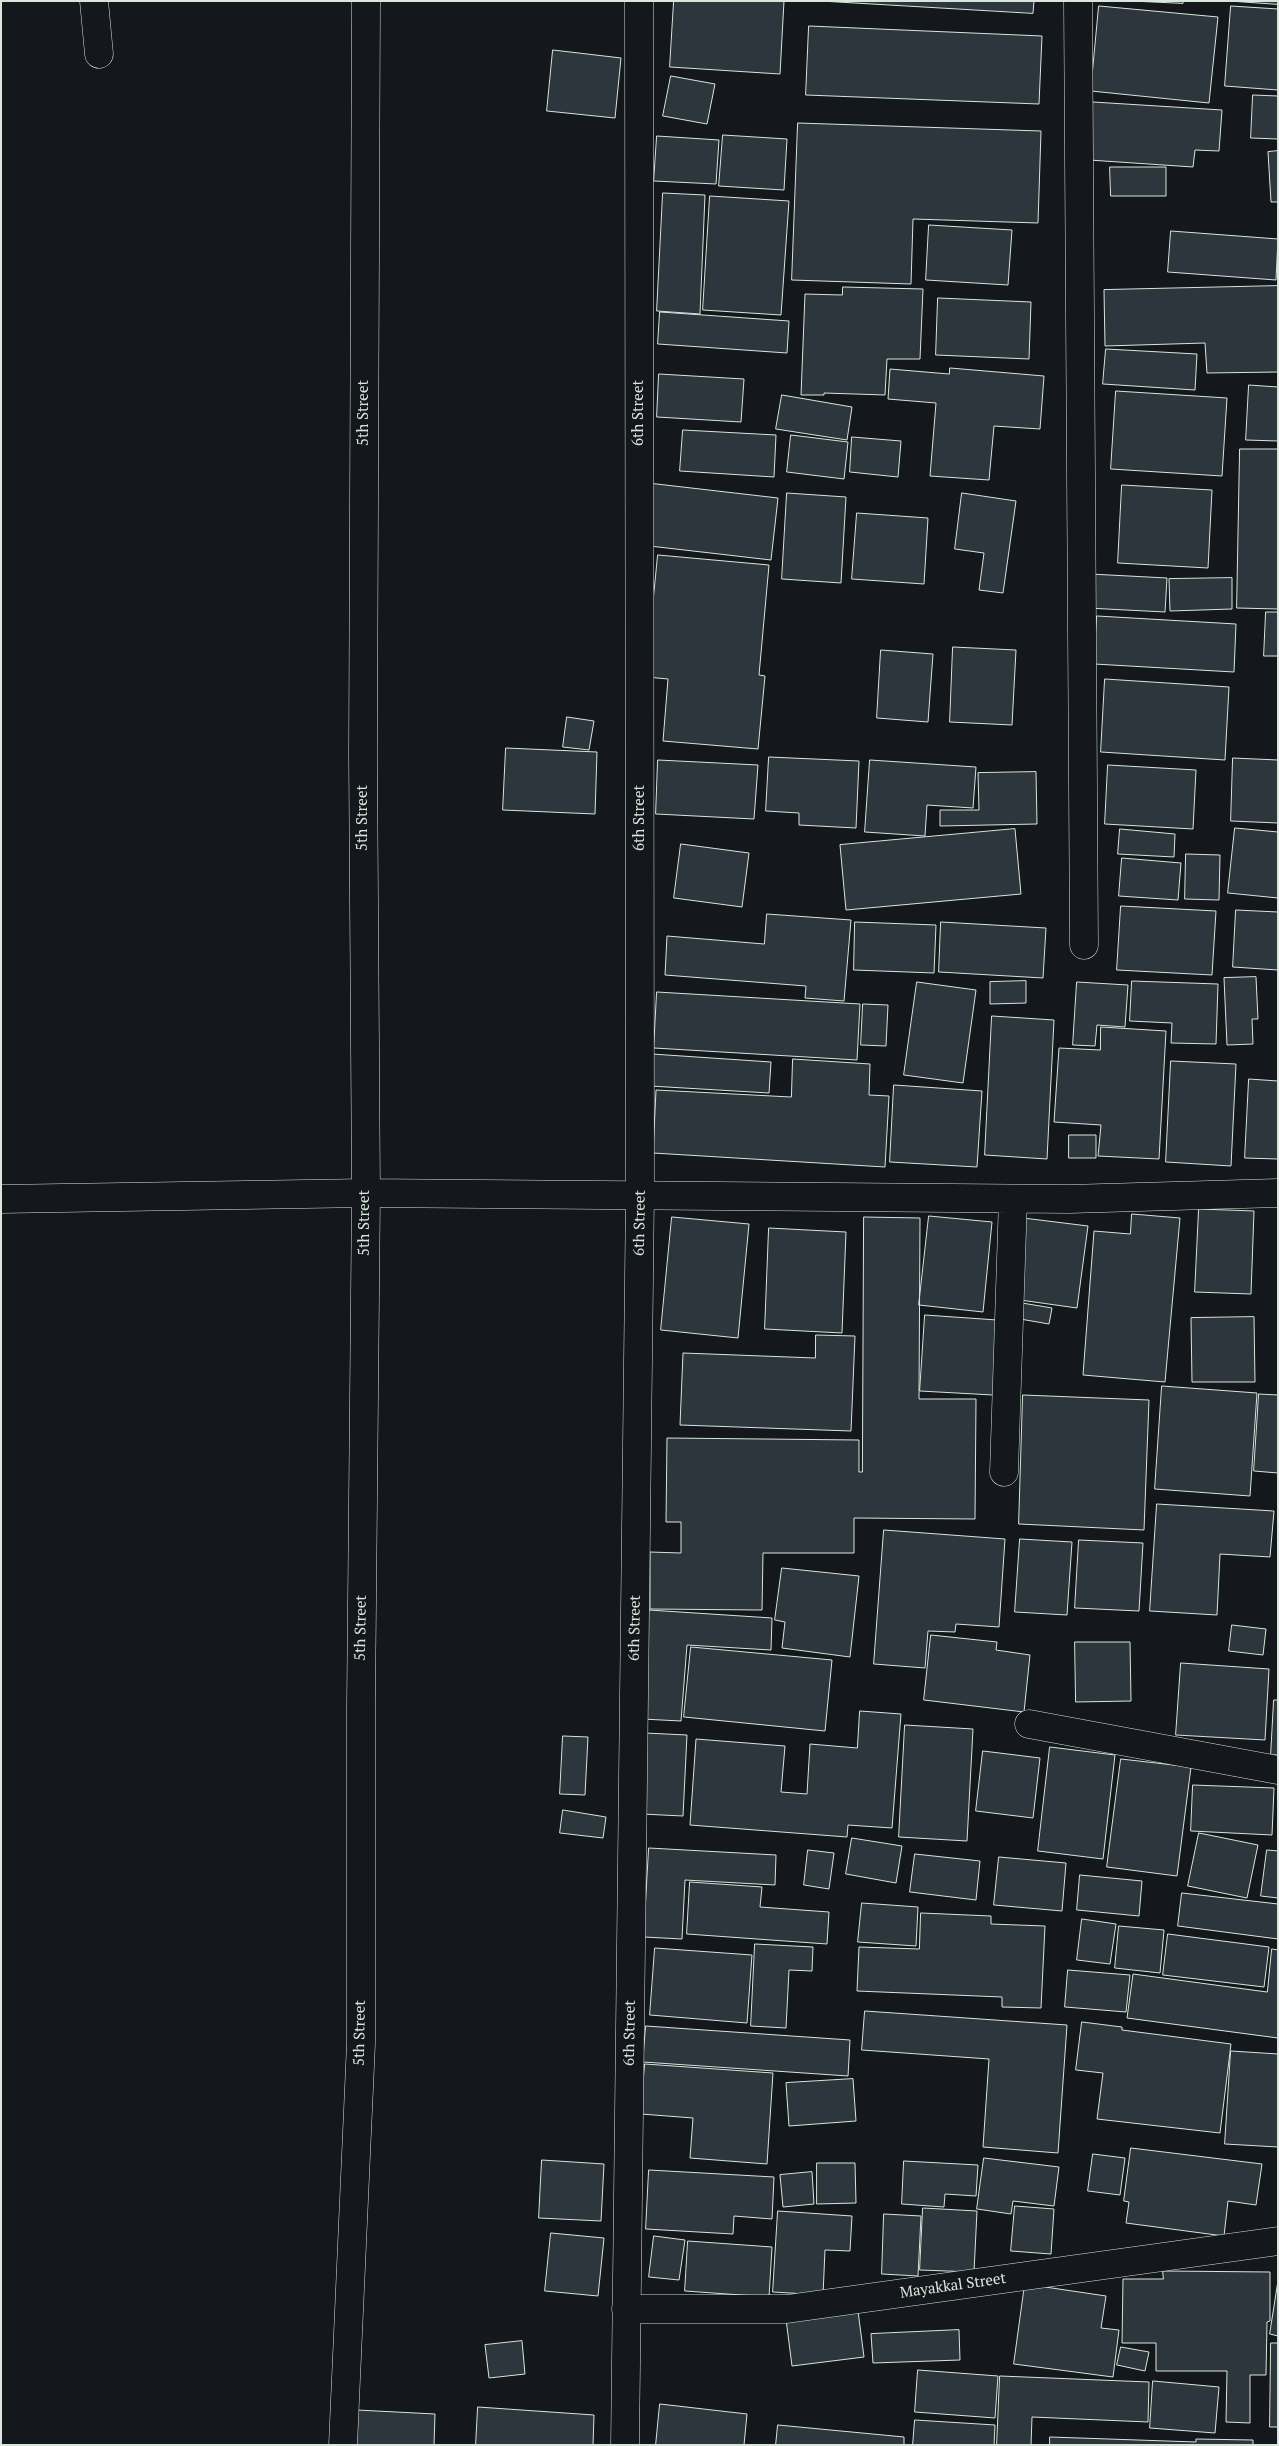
<!DOCTYPE html>
<style>
body{margin:0}
#map{position:relative;width:1279px;height:2446px;overflow:hidden;background:#14181c;font-family:"PT Serif",serif}
canvas{display:block}
.frame{position:absolute;inset:0;border:2px solid #d8e6dc;pointer-events:none}
</style>
<div id="map">
<canvas width="1279" height="2446"></canvas>
<div class="frame"></div>
</div>
<script>
const g = document.querySelector('canvas').getContext('2d');
g.lineJoin = 'round';
function paint(path, color) { g.fillStyle = color; g.fill(path, 'evenodd'); }
function trace(path, color, width, dash) { g.strokeStyle = color; g.lineWidth = width; g.lineCap = dash ? 'butt' : 'round'; g.setLineDash(dash || []); g.stroke(path); }
function drawText(font, color, halo, rows, align = 'center') {
  g.font = font + ' "PT Serif",serif'; g.lineWidth = 4; g.setLineDash([]); g.textBaseline = 'middle'; g.strokeStyle = halo; g.fillStyle = color; for (const [text, x, y, turn = 0] of rows) {
    g.save(); g.translate(x, y); g.rotate((+turn || 0) * Math.PI / 180); g.textAlign = isNaN(turn) ? turn : align; if (halo) g.strokeText(text, 0, 0); g.fillText(text, 0, 0); g.restore();
  }
}
const building = new Path2D(`
 M674,1H784L780,74L670,67Z
 M821,1H1034L1033,13Z
 M1132,1H1183V3Z
 M1230,1H1278V4Z
 M1099,6L1218,17L1209,103L1091,91Z
 M1231,6L1278,9V90L1225,86Z
 M809,26L1042,36L1039,104L806,95Z
 M553,50L621,58L615,118L547,111Z
 M671,76L715,84L707,124L663,116Z
 M1253,95L1278,96V139L1251,138Z
 M1093,102L1222,110L1219,151L1195,150L1193,167L1089,160Z
 M798,123L1041,131L1038,223L913,219L911,284L792,280Z
 M723,135L787,139L784,190L719,186Z
 M657,136L719,140L716,184L654,181Z
 M1278,151V202H1271L1268,152Z
 M1110,167H1166V196H1111Z
 M663,193L705,195L700,314L657,311Z
 M710,196L789,201L781,315L703,310Z
 M929,225L1012,230L1008,285L926,280Z
 M1171,231L1278,239L1276,280L1168,272Z
 M1278,286V372L1207,373L1205,343L1105,346L1104,290Z
 M843,287L923,289L920,359H887L885,395L824,393V395H801L805,294L842,295Z
 M938,298L1031,302L1029,359L936,355Z
 M660,312L789,321L787,353L658,344Z
 M1106,349L1197,354L1195,390L1103,384Z
 M950,368L1044,376L1040,429L994,426L989,480L930,476L936,403L888,399L890,369L949,374Z
 M659,374L744,379L741,422L657,417Z
 M1249,385L1278,387V441L1246,440Z
 M1116,391L1227,398L1222,476L1111,469Z
 M782,395L852,407L847,440L776,429Z
 M683,430L776,435L774,477L680,471Z
 M791,435L848,442L844,479L787,472Z
 M852,437L901,441L898,477L850,472Z
 M1240,449H1278V609L1237,608Z
 M648,483L778,498L771,560L641,545Z
 M1122,485L1212,490L1208,568L1118,563Z
 M787,493L846,497L841,583L782,579Z
 M962,493L1016,501L1003,593L979,590L984,553L955,549Z
 M857,513L928,518L924,584L852,579Z
 M658,555L769,565L759,675L765,676L758,749L663,741L668,679L646,677Z
 M1090,574L1167,578L1165,612L1087,608Z
 M1232,578V609L1170,611L1169,579Z
 M1266,612H1278V656H1264Z
 M1097,616L1236,624L1234,672L1094,664Z
 M953,647L1016,650L1012,725L950,722Z
 M881,650L933,654L928,722L877,718Z
 M1105,679L1229,687L1225,760L1101,752Z
 M567,717L594,721L589,750L563,747Z
 M506,748L597,752L595,814L503,810Z
 M769,757L859,761L856,828L799,825V813L766,811Z
 M1233,758L1278,760V823L1231,821Z
 M658,760L758,765L754,819L656,814Z
 M870,760L976,767L973,808L927,805L925,836L865,832Z
 M1108,765L1196,770L1193,829L1105,824Z
 M1036,772L1037,824L940,826V810H979L978,773Z
 M1235,828L1278,832V898L1228,893Z
 M1015,829L1021,894L846,910L840,845Z
 M1120,829L1175,834L1174,857L1118,854Z
 M681,844L749,853L742,907L674,898Z
 M1186,854L1220,855L1219,900L1185,899Z
 M1122,858L1181,863L1178,900L1119,896Z
 M1121,906L1216,911L1212,975L1117,970Z
 M1236,910L1278,912V970L1233,967Z
 M767,914L851,920L844,1001L805,998L806,986L665,975L667,936L764,944Z
 M855,922L936,925L934,973L854,970Z
 M941,922L1046,928L1043,978L939,972Z
 M1256,977L1258,1019H1252L1253,1044L1227,1045L1224,978Z
 M1026,981V1003L990,1004V982Z
 M1132,981L1218,984L1216,1044L1171,1043L1172,1023L1130,1021Z
 M917,982L976,990L963,1083L904,1075Z
 M1077,982L1128,985L1125,1027L1097,1025L1095,1046L1073,1045Z
 M657,992L860,1004L857,1060L654,1048Z
 M863,1004L888,1005L886,1046L861,1045Z
 M992,1016L1054,1020L1047,1159L985,1155Z
 M1101,1027L1166,1031L1159,1159L1098,1156L1101,1125L1054,1122L1059,1048L1100,1050Z
 M652,1054L771,1062L769,1093L650,1086Z
 M793,1059L870,1064L869,1095L889,1096L885,1167L653,1153L656,1090L791,1097Z
 M1171,1061L1236,1064L1231,1166L1166,1162Z
 M1249,1079L1278,1081V1159L1245,1158Z
 M894,1085L982,1091L977,1167L890,1162Z
 M1069,1135H1096V1158H1069Z
 M1199,1209L1254,1211L1251,1294L1195,1292Z
 M1132,1214L1180,1218L1165,1382L1083,1375L1094,1231L1130,1234Z
 M929,1216L992,1222L983,1312L919,1305Z
 M672,1217L749,1224L738,1338L661,1330Z
 M864,1217L920,1218L919,1399H976L975,1519L854,1518V1553H763L762,1610L650,1609V1552L681,1553V1522H666L667,1438L859,1440V1472H862Z
 M1023,1218L1088,1226L1077,1308L1013,1299Z
 M769,1228L846,1232L842,1333L765,1329Z
 M1022,1303L1052,1308L1049,1324L1020,1319Z
 M925,1315L997,1320L993,1395L920,1391Z
 M1254,1317L1255,1382H1192L1191,1318Z
 M816,1335L855,1336L851,1431L680,1425L683,1353L815,1358Z
 M1162,1386L1257,1393L1250,1496L1155,1489Z
 M1259,1394L1278,1395V1473L1254,1471Z
 M1023,1395L1149,1400L1144,1530L1019,1524Z
 M1157,1504L1274,1511L1270,1557L1220,1554L1217,1615L1150,1611Z
 M884,1530L1005,1539L999,1627L956,1624L955,1632L928,1631L925,1668L874,1664Z
 M1020,1539L1072,1542L1067,1615L1015,1612Z
 M1079,1540L1143,1543L1139,1611L1075,1608Z
 M782,1568L859,1576L850,1657L782,1648L785,1622L775,1620Z
 M649,1610L772,1618L771,1650L687,1645L681,1721L642,1719Z
 M1232,1625L1266,1629L1263,1655L1229,1651Z
 M931,1635L997,1642L996,1650L1030,1655L1024,1712L924,1700Z
 M1075,1642H1130L1131,1701L1076,1702Z
 M691,1647L832,1660L825,1731L684,1717Z
 M1181,1663L1269,1669L1265,1740L1176,1735Z
 M1274,1700H1278V1755H1271Z
 M860,1711L901,1714L892,1828L848,1825L847,1837L690,1825L696,1739L785,1746L781,1792L807,1794L810,1744L857,1748Z
 M905,1725L973,1729L967,1841L899,1837Z
 M645,1733L687,1735L683,1816L641,1814Z
 M563,1736L588,1737L585,1795L560,1794Z
 M1050,1747L1115,1755L1103,1859L1038,1851Z
 M983,1751L1040,1758L1033,1818L976,1811Z
 M1121,1759L1191,1767L1177,1876L1107,1867Z
 M1193,1785L1274,1788L1272,1835L1191,1831Z
 M563,1810L606,1817L603,1838L560,1833Z
 M1199,1833L1258,1845L1247,1898L1188,1886Z
 M852,1838L902,1846L896,1883L846,1874Z
 M649,1848L776,1855L775,1885L685,1880L682,1939L644,1937Z
 M808,1850L834,1853L829,1889L804,1885Z
 M1267,1850L1278,1851V1898L1261,1896Z
 M915,1854L980,1861L976,1900L910,1892Z
 M999,1857L1066,1863L1062,1911L994,1905Z
 M1080,1875L1142,1881L1139,1916L1077,1910Z
 M690,1882L762,1887L760,1907L829,1912L827,1944L687,1934Z
 M1182,1893L1278,1904V1939L1178,1926Z
 M862,1903L918,1907L916,1946L858,1942Z
 M921,1913L991,1916V1924L1045,1926L1041,2008L1002,2007V1997L857,1991L859,1947L919,1949Z
 M1082,1919L1116,1924L1110,1964L1077,1960Z
 M1119,1926L1164,1930L1160,1973L1115,1968Z
 M1168,1934L1269,1947L1264,1987L1163,1975Z
 M755,1944L813,1947L812,1971L789,1970L786,2028L751,2026Z
 M655,1948L752,1955L747,2023L650,2015Z
 M1272,1949L1278,1950V2038L1127,2018L1133,1974L1267,1992Z
 M1068,1970L1130,1975L1126,2012L1065,2007Z
 M865,2011L1067,2025L1058,2153L983,2147L989,2059L862,2050Z
 M1082,2022L1122,2027V2030L1231,2044L1220,2133L1097,2119L1103,2073L1076,2070Z
 M646,2026L850,2040L848,2076L643,2062Z
 M1231,2051L1278,2054V2147L1225,2144Z
 M645,2064L773,2073L767,2164L690,2158L693,2118L641,2114Z
 M853,2079L856,2121L789,2126L786,2083Z
 M1131,2148L1262,2164L1256,2205L1228,2201L1224,2236L1126,2223L1129,2202L1124,2201Z
 M1093,2154L1125,2158L1120,2195L1088,2191Z
 M984,2158L1059,2167L1054,2206L1013,2201L1011,2214L977,2209Z
 M542,2160L604,2164L601,2221L539,2218Z
 M904,2161L978,2165L976,2196L945,2194L944,2207L902,2204Z
 M817,2163H855L856,2203L817,2204Z
 M649,2170L774,2177L772,2219L734,2216L733,2234L646,2229Z
 M812,2172L814,2204L783,2207L780,2175Z
 M1015,2206L1054,2209L1051,2254L1011,2251Z
 M923,2208L977,2211L974,2272L920,2270Z
 M778,2211L852,2216L850,2251L825,2250L823,2295L773,2292Z
 M884,2214L921,2216L918,2276L882,2274Z
 M551,2233L604,2238L598,2296L545,2291Z
 M654,2236L685,2240L679,2280L649,2277Z
 M688,2241L772,2247L769,2297L685,2291Z
 M1163,2271L1270,2272V2321L1267,2322L1266,2375H1250V2423L1226,2422L1227,2371H1156V2343H1122L1123,2279H1163Z
 M1278,2281V2336L1270,2334Z
 M1025,2284L1106,2296L1101,2328L1119,2330L1113,2377L1014,2364Z
 M858,2311L864,2357L792,2366L786,2319Z
 M959,2330L960,2360L873,2363L871,2334Z
 M522,2341L525,2374L489,2378L485,2345Z
 M1271,2343H1278V2427H1270Z
 M1121,2347L1149,2352L1145,2371L1117,2365Z
 M918,2370L998,2376L995,2418L915,2412Z
 M1000,2376L1149,2382L1148,2422L1032,2417L1031,2445H997Z
 M1153,2381L1219,2387L1215,2433L1150,2428Z
 M660,2404L747,2414L744,2445H656Z
 M478,2407L594,2415L593,2445H476Z
 M357,2410L435,2414L434,2445H355Z
 M915,2420L995,2425L994,2445H913Z
 M778,2425L904,2437V2445H776Z
 M1050,2437L1196,2442V2439L1253,2440V2445H1050Z`);
paint(building, '#2c363c');
trace(building, '#d8e6dc', 1);
const minor = new Path2D(`
 M94,1L99,54
 M1078,1L1084,945
 M1,1199L366,1193L1069,1199L1278,1193
 M1004,1472L1013,1199
 M1029,1724L1278,1770
 M626,2309H787L1278,2241
 M343,2445L361,2043V1704L366,1193L363,754L366,1
 M625,2445L640,1194L639,1`);
trace(minor, '#d8e6dc', 29);
trace(minor, '#14181c', 28);
drawText('15px', '#d8e6dc', '#14181c', [
 ["5th Street",364,413,-90],
 ["6th Street",639,413,-90],
 ["5th Street",363,818,-90],
 ["6th Street",640,818,-90],
 ["5th Street",365,1223,-90],
 ["6th Street",640,1223,-89],
 ["5th Street",361,1628,-89],
 ["6th Street",635,1628,-89],
 ["5th Street",360,2033,-89],
 ["6th Street",630,2033,-89],
 ["Mayakkal Street",953,2286,-8]
]);
</script>
